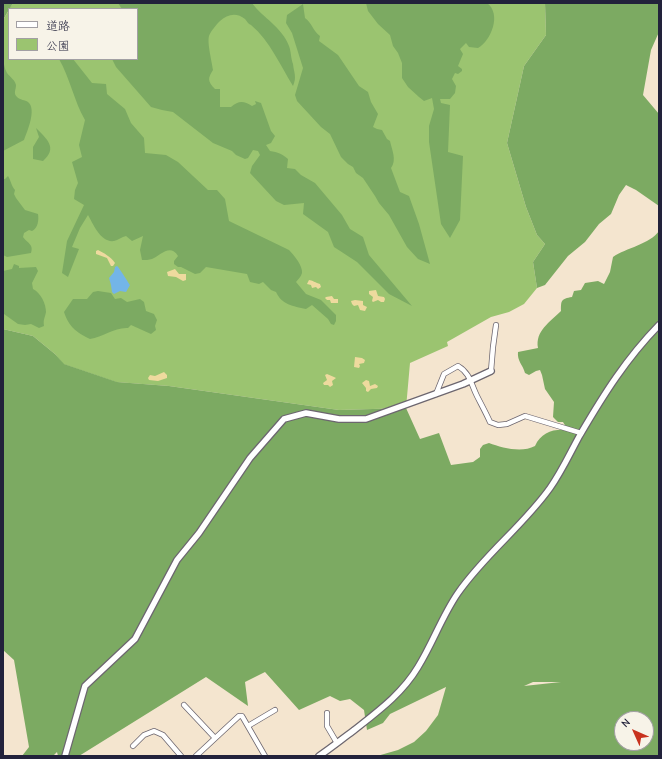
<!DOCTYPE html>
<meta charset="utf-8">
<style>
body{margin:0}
#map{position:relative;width:662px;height:759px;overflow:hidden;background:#f4e5cf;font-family:"Comic Neue","Klee One",sans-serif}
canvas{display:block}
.frame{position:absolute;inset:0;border:4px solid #22223b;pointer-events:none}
.legend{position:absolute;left:8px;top:8px;width:130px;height:52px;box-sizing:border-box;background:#f7f3e8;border:1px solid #a29fa3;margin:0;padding:5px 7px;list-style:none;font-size:12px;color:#22223b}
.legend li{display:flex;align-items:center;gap:8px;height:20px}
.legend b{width:20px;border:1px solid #a29fa3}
.north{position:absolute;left:614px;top:711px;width:40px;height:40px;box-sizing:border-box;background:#f7f3e8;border:1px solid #a29fa3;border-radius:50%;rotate:315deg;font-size:11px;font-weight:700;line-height:16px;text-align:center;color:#22223b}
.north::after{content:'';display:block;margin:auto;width:14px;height:18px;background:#c8321e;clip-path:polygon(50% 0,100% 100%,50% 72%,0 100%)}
</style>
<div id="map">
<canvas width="662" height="759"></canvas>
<div class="frame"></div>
<ul class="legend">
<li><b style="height:5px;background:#fff"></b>道路</li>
<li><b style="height:11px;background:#9bc470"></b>公園</li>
</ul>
<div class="north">N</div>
</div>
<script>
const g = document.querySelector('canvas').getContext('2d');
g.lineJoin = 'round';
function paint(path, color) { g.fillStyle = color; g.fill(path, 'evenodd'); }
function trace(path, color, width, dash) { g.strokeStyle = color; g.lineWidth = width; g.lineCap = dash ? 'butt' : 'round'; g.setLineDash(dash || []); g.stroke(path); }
paint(new Path2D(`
 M13,3H545L546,35L524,66L507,143L526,207L537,235L545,244L533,262L537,288L524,304L509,312L491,317L447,342L448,346L410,363L406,408L339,410L169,386L116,382L63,364L55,354L33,336L3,329V20L9,10V59H137V9H9Z`), '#9bc470');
paint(new Path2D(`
 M3,3H13L3,20Z
 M118,3H252C263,18 282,27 289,46C291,51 291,59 293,64C294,73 297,77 293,86C280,65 270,41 251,25C248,24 247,21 245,19C237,12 227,14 220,21C216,25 211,31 209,36C207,43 212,62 213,70C208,78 207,81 215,89H220V107H231C239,100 244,101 252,106L256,104L255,101L261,103L271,131L275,136L271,143L266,145L270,151C278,152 282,154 288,159L287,168L295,169L301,175L315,183L342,215L350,229L363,237L369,255L412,306L389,294L357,262L334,247L328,232L303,214L304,203L284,205L276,201L250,173L252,166L260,155L258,151L253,150L248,158L245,159L236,155L232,151L213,143L173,112L162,110L151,107L116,67L112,59H137V9H122Z
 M366,3H487C502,14 491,41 478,48L469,47L466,43L460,49L463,54L458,66L462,69V71L458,74L455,73L452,79L456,86L455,93L450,99H440L441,103L450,105L448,152L463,156L460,220L450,238L441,224L429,142V126L434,109L432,98L424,101L419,97L408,87L402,78V63L398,53L393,46L390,35L378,24L368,11Z
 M545,3H659V32L651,50L643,95L659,114V206L636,190L626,185L619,195L611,214L599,224L585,242L568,256L545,285L537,288L533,262L545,244L537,235L526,207L507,143L524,66L546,35Z
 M303,4L305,18C312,23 313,31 320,36L319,41L338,55L359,86L368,92L371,102L378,114L373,127L377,129L382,130L387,139L390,141C392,150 397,160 391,168L400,192L409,196L419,224L430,264L418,259L407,247L389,215L379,203L375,196L363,178L356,173L353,167L348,164L341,157L330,134L321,127L297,101L295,95L303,68L292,33L286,23L287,15Z
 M3,58C4,63 4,68 7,73C10,77 15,80 16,85C16,90 13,93 17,97C20,100 25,100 28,102C37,109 27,132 24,140L3,151Z
 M59,59H73L92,83L106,84L107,94L125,109L131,123L144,138L145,153L166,155L178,162L208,190H217L225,199L229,221L289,250C294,255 303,266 302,273C301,277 298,279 296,282L306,294L321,300L336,315V321L334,325L331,324L328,319L312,305L306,309C293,306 282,305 276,292L271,290L263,282L259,284L250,282L247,274L206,267L200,273L195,274L181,267H178L174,264V261L178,256C170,243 160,256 152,259C149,260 145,260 142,260L140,250L143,236L132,241L126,236C122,237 118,240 114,241C101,243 93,224 88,215L80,228L72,247L79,249L68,277L62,273L67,241L84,205L74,199L75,190L78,183L72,162L82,157L79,145L85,120C74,101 70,78 59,59Z
 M36,128C47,139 58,148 43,161L33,159V147L39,137Z
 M8,176C11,181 11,185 15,190L14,194L16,198L25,210L38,214C39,220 38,228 32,231L29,230L24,233L23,237C27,243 34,244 31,253L7,257L3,255V179H5Z
 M659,231V756H377L398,750L414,742L426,731L438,715L446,687L390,714L383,723L367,730L364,710L350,699L340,701L330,696L299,710L265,672L245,682L248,706L206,677L79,756H58L57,752L53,756H22L29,747L14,660L3,650V329L33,336L55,354L64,364L117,382L169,386L339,410L406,408L420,439L439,433L451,465L473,462L480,457V449L483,445L489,443C502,448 522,453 535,446C541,433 552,429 566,430V427L563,422H558L553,417L554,402L545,389L542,375L540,370L536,371L529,375L525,373C523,365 517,361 518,352L538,348C535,331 550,322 561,311C561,300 561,299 572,297L574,291L581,290L585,283L598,281L604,284L610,272L613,257C626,248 650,244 659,231ZM533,682H561L524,686ZM622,719H646V743H622Z
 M14,264L19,266V268L36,267L38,271L32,283L33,289C41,293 46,304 46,312C45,318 43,319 44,326L39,328L31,324L25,325L18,324L4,314L3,311V271L12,269Z
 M98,291L111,293L115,299L121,298L127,302L140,299L144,302L146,311L154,314L157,320L155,326L156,330L151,334L131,325L128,328C115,327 103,337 90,339C76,332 69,327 64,312L73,299H87L93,292Z`), '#7caa62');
paint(new Path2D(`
 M98,250C104,253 111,257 115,263L113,266H111L107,258L96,254V251Z
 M175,269L179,274H186V280L183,281L176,277L168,276L167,272Z
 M309,280C312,280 316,283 320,284L321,287L318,289L316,287L312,288L311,285L307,284Z
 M376,290L378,296L384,297L385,299L384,302H381L378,300L373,302L372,301L373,297L369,294V291Z
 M332,296L334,299H338V303H331L330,300H327L325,298L326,297Z
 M355,300L363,301V305L367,307L365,311L360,310L358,305L354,306L352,304L351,301Z
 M355,357L362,358L365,360L364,363L359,364L360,366L359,368L354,367Z
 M164,372L167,375V378L158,381L149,380L148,378L150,375L155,376Z
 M327,374L334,377L336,378L332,381L333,385L330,387L328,385H324L323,383L327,380L325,375Z
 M366,380L369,381L370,386L375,384L378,386L377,388L371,389L368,392L366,391V388L362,383Z`), '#eeda9e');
paint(new Path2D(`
 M117,266C119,267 129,284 130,285L126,292L120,291L114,294L112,292L111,285L109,278L114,272L115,267Z`), '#73b5e8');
const minor = new Path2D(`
 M491,371L493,347L496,325
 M436,394L444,374L458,366C470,373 471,384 477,396C481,404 486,413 490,422L498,425L507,424L525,416L581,433
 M184,705L215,738
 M327,713V726L337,743
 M248,726L275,710
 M133,746L144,735L154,731L163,735L181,756
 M196,756L239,716H242L265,756`);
const tertiary = new Path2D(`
 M65,756L85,686L135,639L177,560L199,533L250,458L284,419L306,413L339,419H366L463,384L491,371
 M319,756C331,748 342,739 353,731C377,712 402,694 418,667C433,643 442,616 458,593C485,554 523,526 550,488C562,471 570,453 580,435C604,394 626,359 659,325`);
trace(minor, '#6c666f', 6);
trace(tertiary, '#6c666f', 8);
trace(minor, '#fff', 4.5);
trace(tertiary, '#fff', 5.5);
</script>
